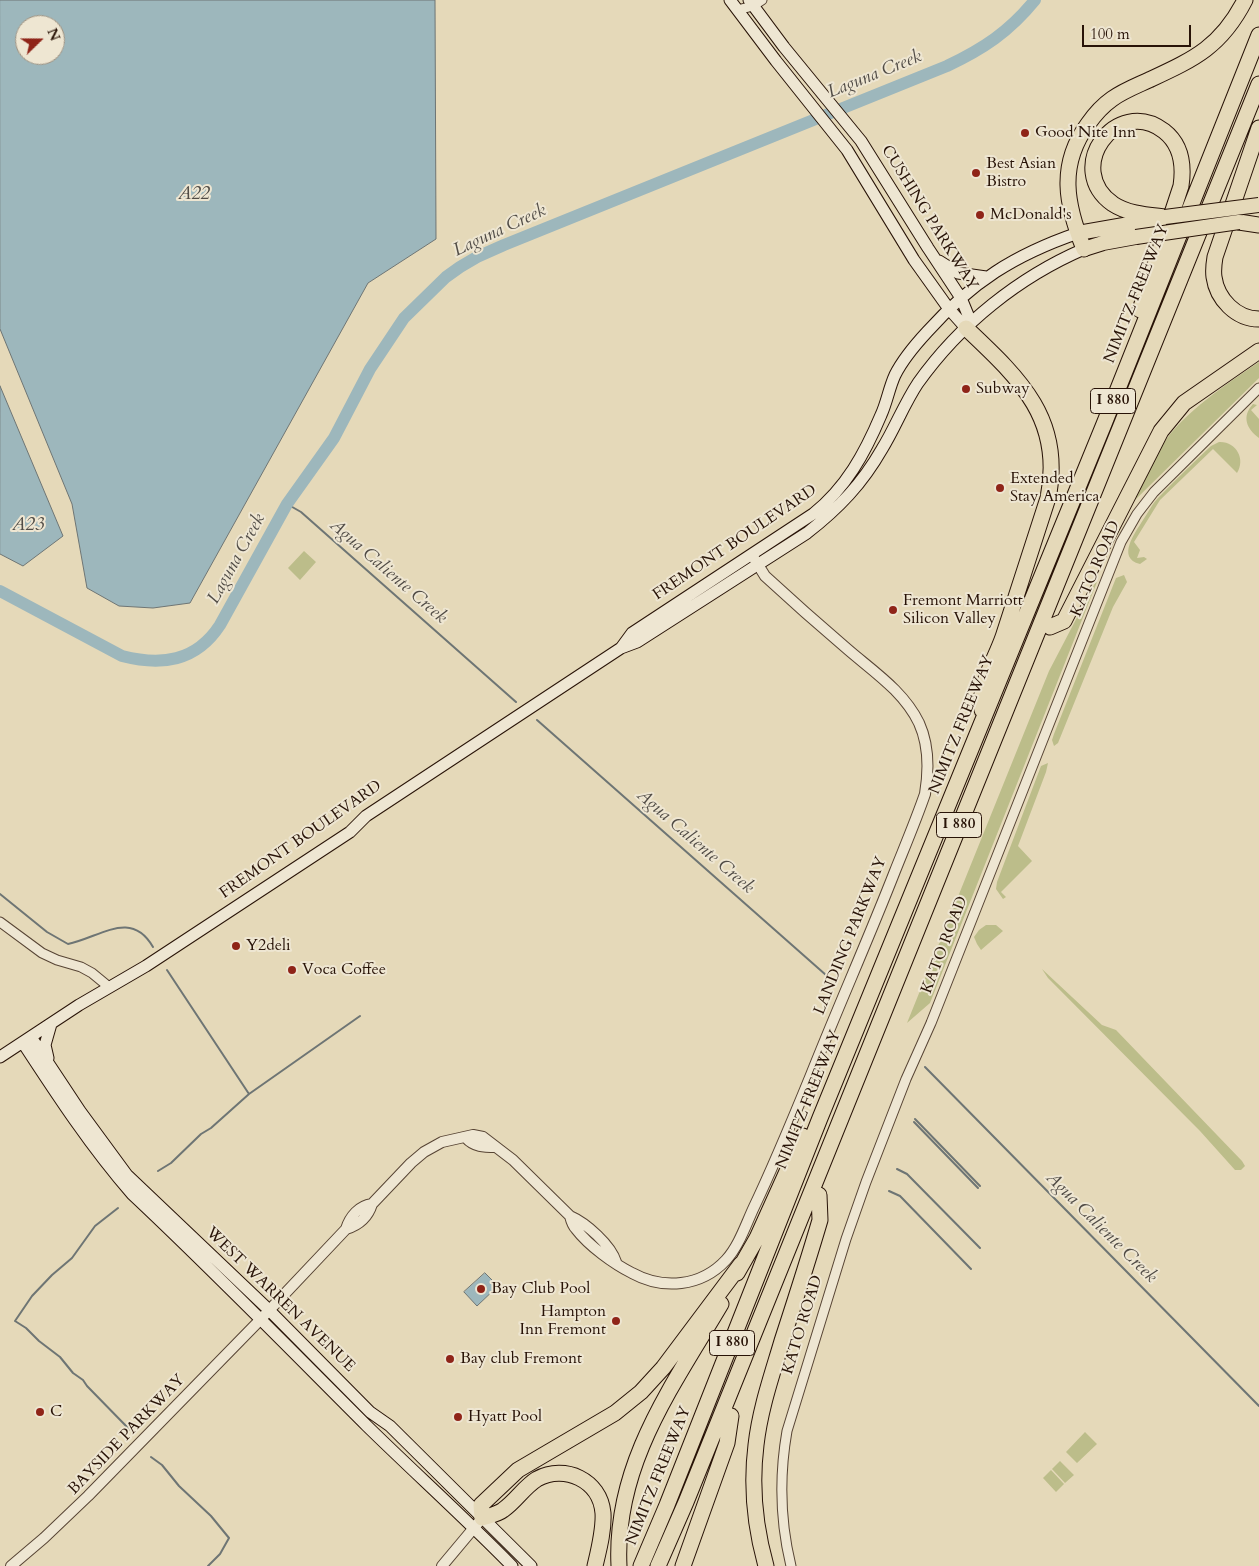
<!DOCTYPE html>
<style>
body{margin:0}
#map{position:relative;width:1259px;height:1566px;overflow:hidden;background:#e5d9b9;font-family:Cardo,serif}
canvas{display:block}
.north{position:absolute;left:15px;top:15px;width:50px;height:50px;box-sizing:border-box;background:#eee6d2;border:1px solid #9f9281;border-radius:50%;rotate:68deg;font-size:14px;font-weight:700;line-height:20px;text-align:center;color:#281307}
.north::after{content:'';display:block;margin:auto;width:18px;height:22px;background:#8f2418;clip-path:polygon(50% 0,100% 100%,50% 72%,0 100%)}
.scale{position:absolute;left:1082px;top:25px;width:109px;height:22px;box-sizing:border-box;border:2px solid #281307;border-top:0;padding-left:6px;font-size:15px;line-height:18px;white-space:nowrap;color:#281307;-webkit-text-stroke:4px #eee6d2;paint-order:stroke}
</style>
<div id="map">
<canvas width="1259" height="1566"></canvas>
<div class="north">N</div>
<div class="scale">100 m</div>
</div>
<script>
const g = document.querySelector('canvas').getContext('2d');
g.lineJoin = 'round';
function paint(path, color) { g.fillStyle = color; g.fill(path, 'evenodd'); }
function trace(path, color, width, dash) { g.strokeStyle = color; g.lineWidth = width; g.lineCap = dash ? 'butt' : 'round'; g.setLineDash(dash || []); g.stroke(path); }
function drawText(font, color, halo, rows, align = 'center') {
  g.font = font + ' Cardo,serif'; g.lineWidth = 4; g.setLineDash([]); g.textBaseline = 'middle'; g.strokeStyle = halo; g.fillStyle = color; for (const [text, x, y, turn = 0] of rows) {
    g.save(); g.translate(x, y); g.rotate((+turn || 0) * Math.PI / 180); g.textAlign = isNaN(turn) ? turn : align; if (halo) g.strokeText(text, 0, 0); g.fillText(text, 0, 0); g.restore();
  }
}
paint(new Path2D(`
 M1259,362V378L1135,500C1144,482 1152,461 1163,444C1183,413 1228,383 1259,362Z
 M1253,404L1257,405L1251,410L1259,419V438C1247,429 1241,417 1253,404Z
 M1219,442C1236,441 1246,459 1237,473L1213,449L1160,500L1134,542L1140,550L1137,558L1144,557L1147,559L1140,564C1116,558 1135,533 1143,520C1148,513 1152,504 1158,498C1175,480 1193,463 1211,446Z
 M304,551L316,562L300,580L288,568Z
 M1124,575L1127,582L1113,607L1058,743L1054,746L1052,740L1054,734L1116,578Z
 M1097,582L930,1003L907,1023L1049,671L1095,583Z
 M1048,763L1046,772L1018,846L1032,861L1001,892L1006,897L1003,899L996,889L997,882L1041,766Z
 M986,925H996L1003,931L981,950L977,944L974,937L979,930Z
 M1042,969L1102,1025L1116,1030L1242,1161L1245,1166L1241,1170H1235L1200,1131L1048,978Z
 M1085,1432L1097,1444L1077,1463L1066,1452Z
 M1060,1461L1074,1475L1065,1483L1052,1469Z
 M1051,1470L1064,1484L1056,1492L1043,1478Z`), '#bcbd8a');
const water = new Path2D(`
 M0,0H435L436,239L368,283L190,603L153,608L119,606L87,588L72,504L0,329ZM25,25H55V55H25Z
 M0,386L63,536L23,566L0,554Z
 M485,1273L498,1286L477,1306L464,1292Z`);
paint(water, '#9db7bc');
trace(water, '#6e7574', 1);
trace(new Path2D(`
 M287,504L301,512L516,702
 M537,720L835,983
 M0,894L47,932L68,944C101,937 131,909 153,947
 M925,1067L1259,1406
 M249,1094L360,1016
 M915,1119L980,1186
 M914,1122L978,1188
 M897,1169L907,1174L980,1248
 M158,1171L171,1163L201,1134L211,1128L249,1094L167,970
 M889,1191L900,1196L971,1269
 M118,1208L95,1226L72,1258L52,1275L32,1296L15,1321L26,1328L39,1341L60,1357L73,1373L83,1380L87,1386L130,1430
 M151,1457L162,1465L179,1486L211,1516L229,1538L220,1554L208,1566`), '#6e7574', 2);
trace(new Path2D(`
 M0,591L122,656C161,666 196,662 220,625L287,504L334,438L370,369L404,318L446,277L460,267L477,257L504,245L947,66C983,49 1009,32 1035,0`), '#9db7bc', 12);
const minor = new Path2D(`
 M737,10L753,6L762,0
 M0,922L42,953L57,960L81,967L92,973L109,987
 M791,1566C780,1521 779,1477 787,1431L846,1239L866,1182L906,1079L931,1023L1121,542L1137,514L1154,492L1259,388`);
const tertiary = new Path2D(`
 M466,1138C474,1147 484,1147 496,1147
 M570,1216C571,1220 573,1226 576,1229C589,1246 614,1264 632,1273C663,1290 701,1287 726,1260C739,1246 746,1224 754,1207C775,1163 793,1119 811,1075C838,1007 868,940 895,871C905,846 916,820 925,794C929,770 929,745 919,723C903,690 871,670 845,647C818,624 791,600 765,576L752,555
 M346,1229C359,1225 368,1217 372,1204L411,1163L424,1152L442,1142L473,1135L483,1137L513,1160L570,1216C586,1223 611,1245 616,1262
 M11,1566L44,1538L88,1496L260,1320L346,1229C350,1216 359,1206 372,1204
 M442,1566L478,1523`);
const secondary = new Path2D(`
 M730,0L776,61L847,150L914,260L949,309L966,328
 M749,0L784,47L861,141L928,248L961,298L968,315L966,328
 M939,261L958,273L986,277
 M621,648L632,633L813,514C846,488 865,453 881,415C887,402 889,388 895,375C903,359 915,345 927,332C972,282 1014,255 1078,233
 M31,1037L80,1111L127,1175L269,1310L370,1412L390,1426L531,1566
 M23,1043C57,1095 91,1147 132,1194C212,1269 289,1348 367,1426C415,1473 465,1518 512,1566
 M0,1057L79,1005L146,966L350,832L366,816L621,648L637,642L807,533C839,508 862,484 882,449C895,428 904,404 918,383C960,324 1019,277 1084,249
 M48,1058L45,1045L51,1024`);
const primary = new Path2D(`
 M1078,233L1158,219
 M1084,249L1103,243L1136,237`);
const motorway = new Path2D(`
 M1259,128L1215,257C1214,263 1213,270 1214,277C1217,299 1236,319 1259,319
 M1239,222L1259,225
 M1084,249C1066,205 1058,165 1088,124C1095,114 1102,106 1112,99C1123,91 1136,86 1149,80C1194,59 1221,47 1245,0
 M1140,310L1181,186C1184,166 1182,145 1164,131C1116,95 1063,169 1113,204C1128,214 1148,215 1165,217
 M966,328C1019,378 1064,419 1048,498C1033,545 1018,591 1003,637C995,660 978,686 982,710
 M1050,627L1064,621L1161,431L1184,403L1259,351
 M737,1273L757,1238L803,1136
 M595,1566C599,1549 604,1530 603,1513C600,1480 565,1464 537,1479C524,1487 516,1501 503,1510C498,1514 488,1516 482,1518L481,1505L518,1470L615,1413L641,1392L663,1368L741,1264
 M619,1566C614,1465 672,1387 721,1304
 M641,1566L667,1505L820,1118L1104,424L1259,35
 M658,1566L686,1502L1259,84
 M683,1566L727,1443L731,1416
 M766,1566C755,1527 751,1485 756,1445C760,1409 772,1375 782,1341C795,1301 808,1261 820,1220L819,1195`);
trace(minor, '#574434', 11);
trace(tertiary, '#574434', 12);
trace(secondary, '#281307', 13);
trace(primary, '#281307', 16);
trace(motorway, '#281307', 17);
trace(minor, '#eee6d2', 9);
trace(tertiary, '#eee6d2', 10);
trace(secondary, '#eee6d2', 11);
trace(primary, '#e5d9b9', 14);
trace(motorway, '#e5d9b9', 15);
const primaryBridge = new Path2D(`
 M1165,217L1259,205
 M1136,237L1239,222`);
trace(primaryBridge, '#281307', 16, []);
trace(primaryBridge, '#e5d9b9', 14);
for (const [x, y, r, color] of [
 [1025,133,5,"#8f2418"],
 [976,173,5,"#8f2418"],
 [980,215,5,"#8f2418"],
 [966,389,5,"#8f2418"],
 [1000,488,5,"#8f2418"],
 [893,610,5,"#8f2418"],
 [236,946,5,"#8f2418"],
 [292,970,5,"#8f2418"],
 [481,1289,5,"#8f2418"],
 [616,1321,5,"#8f2418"],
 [450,1359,5,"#8f2418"],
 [40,1412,5,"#8f2418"],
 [458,1417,5,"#8f2418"]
]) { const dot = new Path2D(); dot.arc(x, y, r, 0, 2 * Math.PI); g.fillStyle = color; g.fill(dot); trace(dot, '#eee6d2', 2); }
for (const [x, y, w] of [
 [1113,401,45],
 [959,825,45],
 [732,1343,45]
]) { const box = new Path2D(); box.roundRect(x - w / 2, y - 12.5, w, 25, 4); g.fillStyle = '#eee6d2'; g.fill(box); trace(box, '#281307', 1); }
drawText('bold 15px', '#281307', null, [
 ["I 880",1113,401],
 ["I 880",959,825],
 ["I 880",732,1343]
]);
drawText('16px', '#281307', '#eee6d2', [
 ["Good Nite Inn",1035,133],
 ["Best Asian",986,164],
 ["Bistro",986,182],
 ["McDonald's",990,215],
 ["Subway",976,389],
 ["Extended",1010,479],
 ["Stay America",1010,497],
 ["Fremont Marriott",903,601],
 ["Silicon Valley",903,619],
 ["Y2deli",246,946],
 ["Voca Coffee",302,970],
 ["Bay Club Pool",491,1289],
 ["Hampton",606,1312,"right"],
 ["Inn Fremont",606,1330,"right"],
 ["Bay club Fremont",460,1359],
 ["C",50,1412],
 ["Hyatt Pool",468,1417]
], 'left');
drawText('16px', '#281307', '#eee6d2', [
 ["CUSHING PARKWAY",929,218,58],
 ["NIMITZ FREEWAY",1137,294,-68],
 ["FREMONT BOULEVARD",735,543,-34],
 ["KATO ROAD",1096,569,-67],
 ["NIMITZ FREEWAY",962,725,-68],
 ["FREMONT BOULEVARD",301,840,-35],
 ["LANDING PARKWAY",851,936,-68],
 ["KATO ROAD",945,945,-69],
 ["NIMITZ FREEWAY",809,1100,-68],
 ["WEST WARREN AVENUE",280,1300,44],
 ["KATO ROAD",803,1325,-73],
 ["BAYSIDE PARKWAY",127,1435,-46],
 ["NIMITZ FREEWAY",659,1476,-68]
]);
drawText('italic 18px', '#514c46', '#eee6d2', [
 ["Laguna Creek",875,75,-22],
 ["A22",194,195],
 ["Laguna Creek",500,231,-25],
 ["A23",28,526],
 ["Laguna Creek",237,559,-61],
 ["Agua Caliente Creek",388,572,41],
 ["Agua Caliente Creek",695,842,41],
 ["Agua Caliente Creek",1101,1228,45]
]);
</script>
